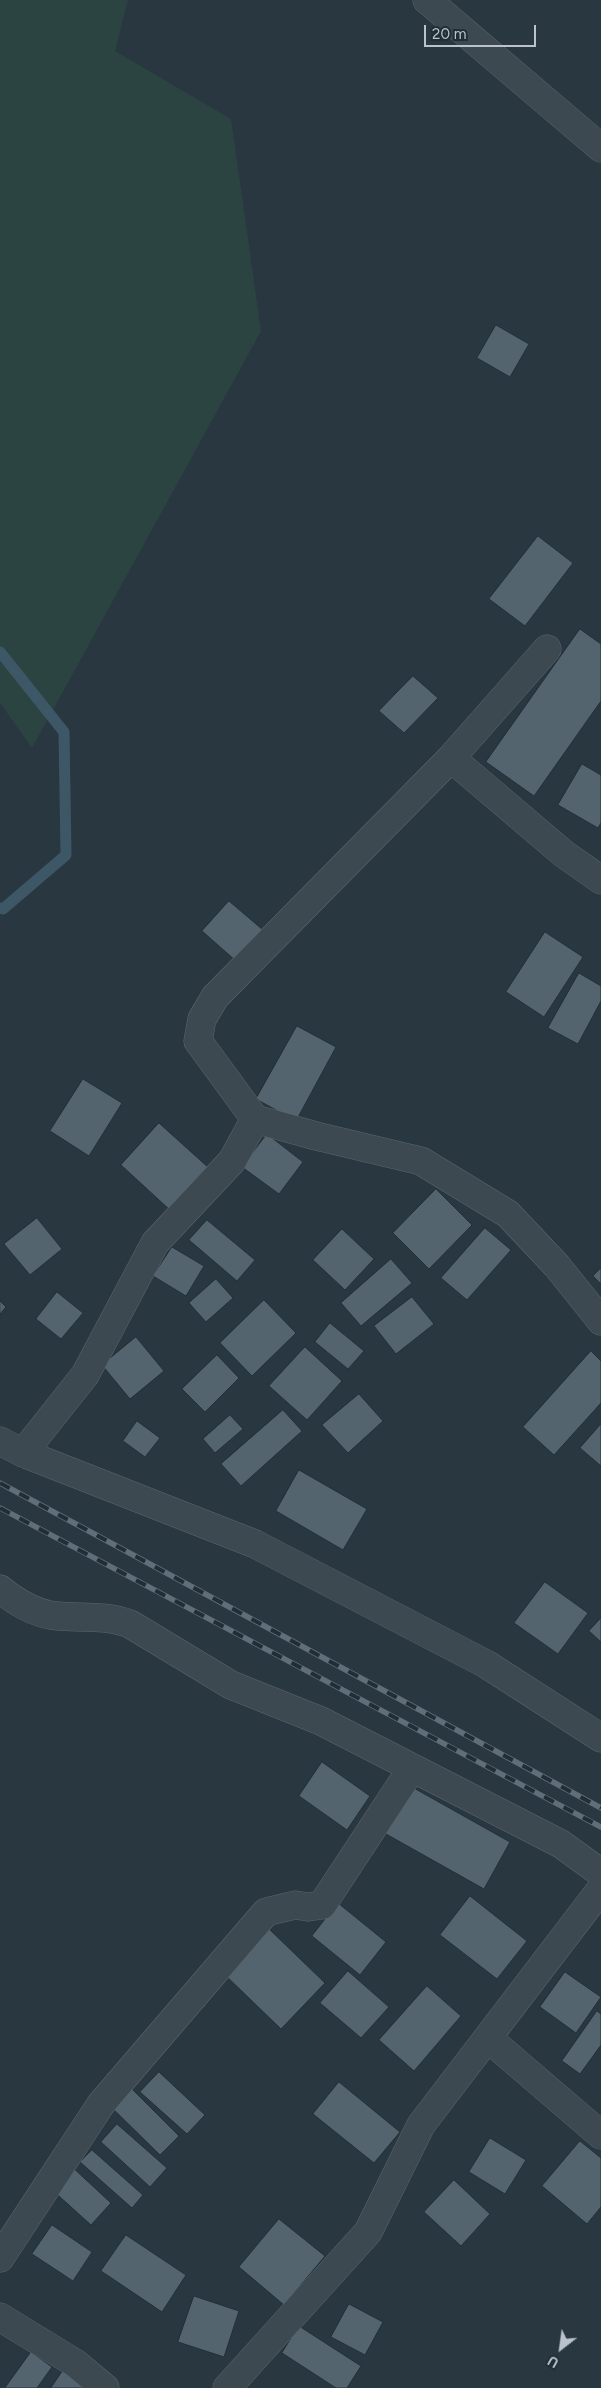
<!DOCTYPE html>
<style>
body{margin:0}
#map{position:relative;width:601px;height:2388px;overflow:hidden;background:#293741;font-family:Figtree,sans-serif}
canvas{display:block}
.north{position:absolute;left:536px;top:2323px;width:50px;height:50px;-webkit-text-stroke:4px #212e36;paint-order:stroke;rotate:210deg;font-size:14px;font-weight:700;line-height:20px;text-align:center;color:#bac3cb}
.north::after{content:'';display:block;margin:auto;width:18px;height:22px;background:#bac3cb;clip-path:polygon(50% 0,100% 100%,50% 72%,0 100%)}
.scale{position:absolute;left:424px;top:25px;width:112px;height:22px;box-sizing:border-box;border:2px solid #bac3cb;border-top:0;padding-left:6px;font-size:15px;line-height:18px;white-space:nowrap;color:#bac3cb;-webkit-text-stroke:4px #212e36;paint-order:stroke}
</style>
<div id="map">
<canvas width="601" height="2388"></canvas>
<div class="north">U</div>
<div class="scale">20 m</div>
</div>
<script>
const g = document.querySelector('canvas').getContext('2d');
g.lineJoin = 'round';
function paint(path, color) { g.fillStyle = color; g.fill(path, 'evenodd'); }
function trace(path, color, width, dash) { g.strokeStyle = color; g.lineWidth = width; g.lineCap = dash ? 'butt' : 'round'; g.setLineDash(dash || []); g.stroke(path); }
paint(new Path2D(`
 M0,0H128L115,51L231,119L261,331L32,748L0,703Z`), '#2c4441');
trace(new Path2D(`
 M0,652L64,732L66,855L3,909L0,908`), '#3e5767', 11);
const building = new Path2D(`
 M496,325L529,344L510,377L477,358Z
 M538,536L573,563L525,626L489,599Z
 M580,629L601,644V701L534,796L486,762Z
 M413,676L438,698L404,733L379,711Z
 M582,764L601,775V823L598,828L558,805Z
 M229,901L263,930L236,961L202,931Z
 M545,932L583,957L544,1017L506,992Z
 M579,973L601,986V1001L578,1044L548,1028Z
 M297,1026L336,1047L296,1121L256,1099Z
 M83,1079L122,1103L89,1156L50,1131Z
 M159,1123L210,1169L171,1211L121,1165Z
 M267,1134L303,1162L279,1194L242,1167Z
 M436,1189L472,1225L429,1269L393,1233Z
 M37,1218L62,1249L30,1275L4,1244Z
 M207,1220L255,1260L237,1281L189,1240Z
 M485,1228L511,1250L467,1300L441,1278Z
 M342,1229L374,1259L345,1290L313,1260Z
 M172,1247L204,1266L186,1296L153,1276Z
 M391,1259L412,1283L361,1326L341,1303Z
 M601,1268V1284L593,1276Z
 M216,1279L233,1298L206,1322L189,1303Z
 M57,1292L83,1313L61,1339L36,1319Z
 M412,1297L434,1324L396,1354L374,1326Z
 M264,1300L296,1333L252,1376L220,1343Z
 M0,1301L6,1307L0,1314Z
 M330,1323L364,1351L348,1369L315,1342Z
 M136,1337L164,1371L130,1399L102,1365Z
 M305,1347L342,1381L307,1420L269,1386Z
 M591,1351L601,1361V1403L554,1455L523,1427Z
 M217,1355L239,1378L205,1412L182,1389Z
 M359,1394L383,1421L348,1453L322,1425Z
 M283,1410L302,1431L241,1486L221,1464Z
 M230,1415L243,1429L215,1453L203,1439Z
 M137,1421L160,1438L145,1457L123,1441Z
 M601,1424V1466L580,1448Z
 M299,1470L367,1509L343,1550L276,1511Z
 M545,1582L588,1613L558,1654L514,1623Z
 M601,1618V1642L589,1631Z
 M322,1762L370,1796L347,1830L299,1796Z
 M412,1787L510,1842L484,1889L386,1834Z
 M470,1896L527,1941L497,1979L440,1935Z
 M338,1903L386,1942L360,1975L312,1936Z
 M266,1926L325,1983L281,2029L222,1972Z
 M348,1971L389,2007L361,2038L320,2003Z
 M565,1972L601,1997L576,2033L540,2007Z
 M427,1986L461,2016L414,2071L379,2040Z
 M597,2011L601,2014V2045L580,2074L562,2061Z
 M159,2072L205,2115L187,2134L140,2092Z
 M125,2082L179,2136L160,2155L106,2102Z
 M339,2082L400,2132L374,2163L313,2114Z
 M117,2124L167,2168L150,2187L101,2142Z
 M490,2138L526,2160L505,2194L469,2172Z
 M580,2141L601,2158V2207L587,2224L542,2186Z
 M92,2150L143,2195L132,2208L80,2162Z
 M70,2165L111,2203L91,2225L49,2187Z
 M454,2180L490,2214L461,2246L424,2212Z
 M279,2219L325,2256L284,2305L239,2267Z
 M52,2225L92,2252L73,2281L32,2254Z
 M126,2235L186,2275L162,2312L101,2271Z
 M194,2296L239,2311L224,2357L178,2342Z
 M349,2304L383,2322L365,2355L331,2337Z
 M299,2326L361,2366L347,2388H336L282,2353Z
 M31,2352L52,2367L37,2388H5Z
 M66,2366L90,2388H51Z`);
paint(building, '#54646e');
trace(building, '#233038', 1);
const minor = new Path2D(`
 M427,0L601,148
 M451,758L564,854L601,880
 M255,1119L198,1041L202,1019L215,997L451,758L547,649
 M0,1441L23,1453L255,1544L486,1664L601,1738
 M23,1453L85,1375L155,1243L232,1161L255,1119L316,1136L421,1161L508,1214L557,1266L601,1321
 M0,1589C16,1602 36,1614 57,1616C82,1618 106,1615 130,1624L231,1685L321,1721L561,1844L601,1873
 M489,2039L601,2135
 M0,2258L101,2104L266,1912L295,1905L308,1907L322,1905L412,1768
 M0,2317L75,2363L105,2388
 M227,2388L368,2232L421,2125L601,1889`);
trace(minor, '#5b666e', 29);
trace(minor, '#3d4951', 28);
const rail = new Path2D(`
 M0,1483L601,1808
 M0,1508L601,1827`);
trace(rail, '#5f6e78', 5.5);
trace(rail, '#212e36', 4, [11]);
</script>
